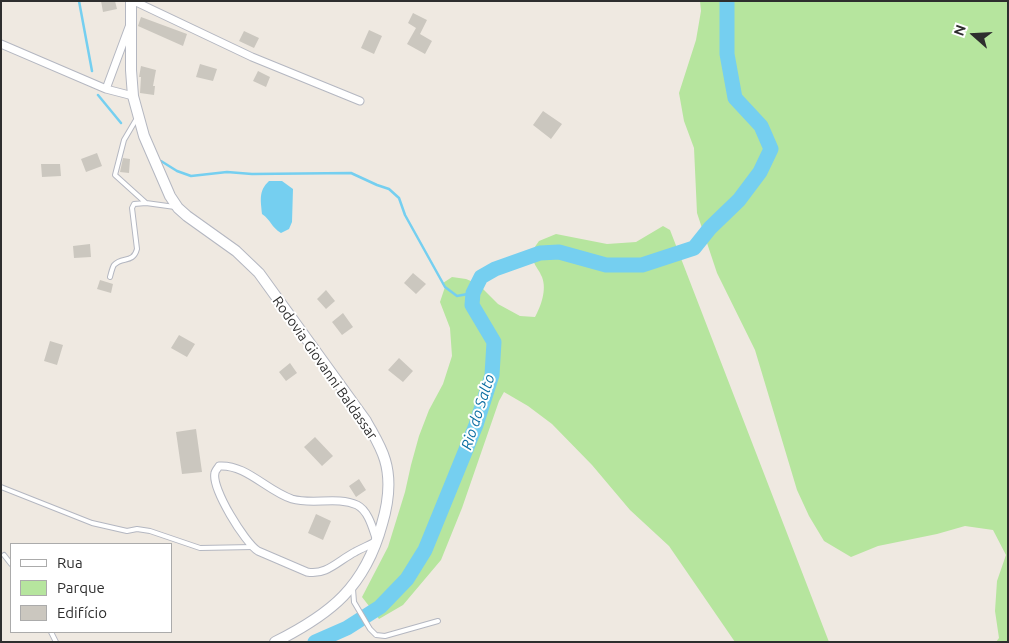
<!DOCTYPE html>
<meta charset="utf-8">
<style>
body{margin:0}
#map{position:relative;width:1009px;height:643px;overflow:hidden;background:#efe9e1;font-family:Ubuntu,sans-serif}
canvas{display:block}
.frame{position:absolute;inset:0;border:2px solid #2e2e2e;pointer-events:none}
.legend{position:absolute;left:10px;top:543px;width:162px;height:90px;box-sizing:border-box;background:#fff;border:1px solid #ababab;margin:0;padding:6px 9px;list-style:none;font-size:15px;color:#2e2e2e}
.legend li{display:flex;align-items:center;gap:10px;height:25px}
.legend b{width:25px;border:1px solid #ababab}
.north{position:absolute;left:949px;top:10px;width:50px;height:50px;-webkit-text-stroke:4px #fff;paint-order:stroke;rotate:289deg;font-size:14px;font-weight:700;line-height:20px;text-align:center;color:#2e2e2e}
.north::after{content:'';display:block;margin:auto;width:18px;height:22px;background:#2e2e2e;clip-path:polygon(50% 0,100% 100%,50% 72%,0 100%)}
</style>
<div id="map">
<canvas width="1009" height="643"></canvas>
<div class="frame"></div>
<ul class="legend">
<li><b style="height:6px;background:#fff"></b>Rua</li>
<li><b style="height:14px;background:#b6e59e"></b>Parque</li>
<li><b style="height:14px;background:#cbc7bf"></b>Edifício</li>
</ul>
<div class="north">N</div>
</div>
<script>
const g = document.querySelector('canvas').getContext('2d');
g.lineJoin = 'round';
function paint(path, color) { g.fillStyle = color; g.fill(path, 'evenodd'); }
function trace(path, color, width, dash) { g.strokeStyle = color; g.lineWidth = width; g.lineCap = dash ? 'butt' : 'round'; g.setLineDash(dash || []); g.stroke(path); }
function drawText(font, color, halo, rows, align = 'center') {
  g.font = font + ' Ubuntu,sans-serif'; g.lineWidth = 4; g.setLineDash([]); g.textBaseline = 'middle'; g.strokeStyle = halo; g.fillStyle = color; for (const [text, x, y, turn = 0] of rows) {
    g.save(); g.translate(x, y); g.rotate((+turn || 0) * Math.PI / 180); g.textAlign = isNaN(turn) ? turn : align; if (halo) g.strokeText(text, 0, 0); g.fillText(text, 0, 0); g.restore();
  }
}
paint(new Path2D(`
 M700,1H1008V642H996L999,638L995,611L997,581L1006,555L993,530L965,526L937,534L878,546L851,557L824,541L809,516L797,490L755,350L717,273L697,213L694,148L684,121L679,93L696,40L701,11Z
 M663,226L670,230L829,642H735L669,546L630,510L592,465L552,424L528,406L504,392L499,401L462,508L441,560L403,605L379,619L362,597L388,547L405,492L411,465L419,436L429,410L443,384L452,356L450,328L440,302L445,287L443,283L452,277L466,279L478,284L498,304L520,316L535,317C541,306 547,290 542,277C537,265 533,267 532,251L539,241L556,234L607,244L636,242Z`), '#b6e59e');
paint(new Path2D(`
 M269,181H282L293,189L292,222L289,229L281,233C271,227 271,220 262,214C261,201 258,191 269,181Z`), '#75cff0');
trace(new Path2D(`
 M79,1L92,71
 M98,95L121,123
 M161,161L177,171L191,176L227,172L252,174L351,173L377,185L389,189L399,198L405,215L445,287L457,296L473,293`), '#75cff0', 2.5);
trace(new Path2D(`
 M315,642L347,628L380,607L407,579L425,550L476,425L492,375L494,342L472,305L473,293L481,277L495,269L540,253L559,252L606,265H642L694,248L710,228L739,200L760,172L771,149L761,126L735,98L727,54V1`), '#75cff0', 15);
paint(new Path2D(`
 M101,1H115L117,9L103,12Z
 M413,13L427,20L420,34L432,41L425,54L407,44L416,28L408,23Z
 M141,17L187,34L183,46L138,26Z
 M369,30L382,36L374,54L361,48Z
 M244,31L259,38L254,48L239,41Z
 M200,64L217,69L213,81L196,77Z
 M141,66L156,70L153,86H155L154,95L140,93L141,77H139Z
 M258,71L270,77L266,87L253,81Z
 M543,111L562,124L551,139L533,125Z
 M97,153L102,166L86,172L81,159Z
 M123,158L130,159L129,173L120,172Z
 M41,164H60L61,176L42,177Z
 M90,244L91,257L74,258L73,246Z
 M413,273L426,284L416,294L404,283Z
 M100,280L113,284L111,293L97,289Z
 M326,290L335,301L326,309L317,299Z
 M343,313L353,327L342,335L332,322Z
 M179,335L195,344L187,357L171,348Z
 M50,341L63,345L57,365L44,361Z
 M399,358L413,371L403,382L388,370Z
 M290,363L297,373L286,381L279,372Z
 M196,429L202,472L182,474L176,432Z
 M315,437L333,456L322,466L304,447Z
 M359,479L366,490L356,497L349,486Z
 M316,514L331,521L323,540L308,533Z`), '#cbc7bf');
const lane = new Path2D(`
 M137,118L124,140L115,175L146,203
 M110,277C111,274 112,268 114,265C122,256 133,264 137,249L132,208L134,204L146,203L175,207
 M1,487L92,523L127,531L137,529L150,531L200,548L253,547
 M4,555L11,564
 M353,589L354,602L370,629L376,635L385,636L438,621
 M51,632L56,642`);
const street = new Path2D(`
 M134,1L252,57L360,101
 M1,44L106,89L133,96
 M106,89L129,27
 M219,466C246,464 267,491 292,499C313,505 337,496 357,505C369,511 373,530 377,541C370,545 362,548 355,552C339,560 326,576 307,572L258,551C245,543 211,488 215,473C215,471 218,468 219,466Z`);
const secondary = new Path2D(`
 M131,1V70L133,96L144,136L170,196L178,208L187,216L236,251L259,273L366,421C373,434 381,446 385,460C391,480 388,504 382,524C365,587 331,614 275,642`);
trace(lane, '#b4b7c1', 6);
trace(street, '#b4b7c1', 9);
trace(secondary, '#b4b7c1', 12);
trace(lane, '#fff', 4);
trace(street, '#fff', 7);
trace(secondary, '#fff', 10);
drawText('14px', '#2e2e2e', '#fff', [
 ["Rodovia Giovanni Baldassar",325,368,55]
]);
drawText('italic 15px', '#0d6fa3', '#fff', [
 ["Rio do Salto",478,412,-72]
]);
</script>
